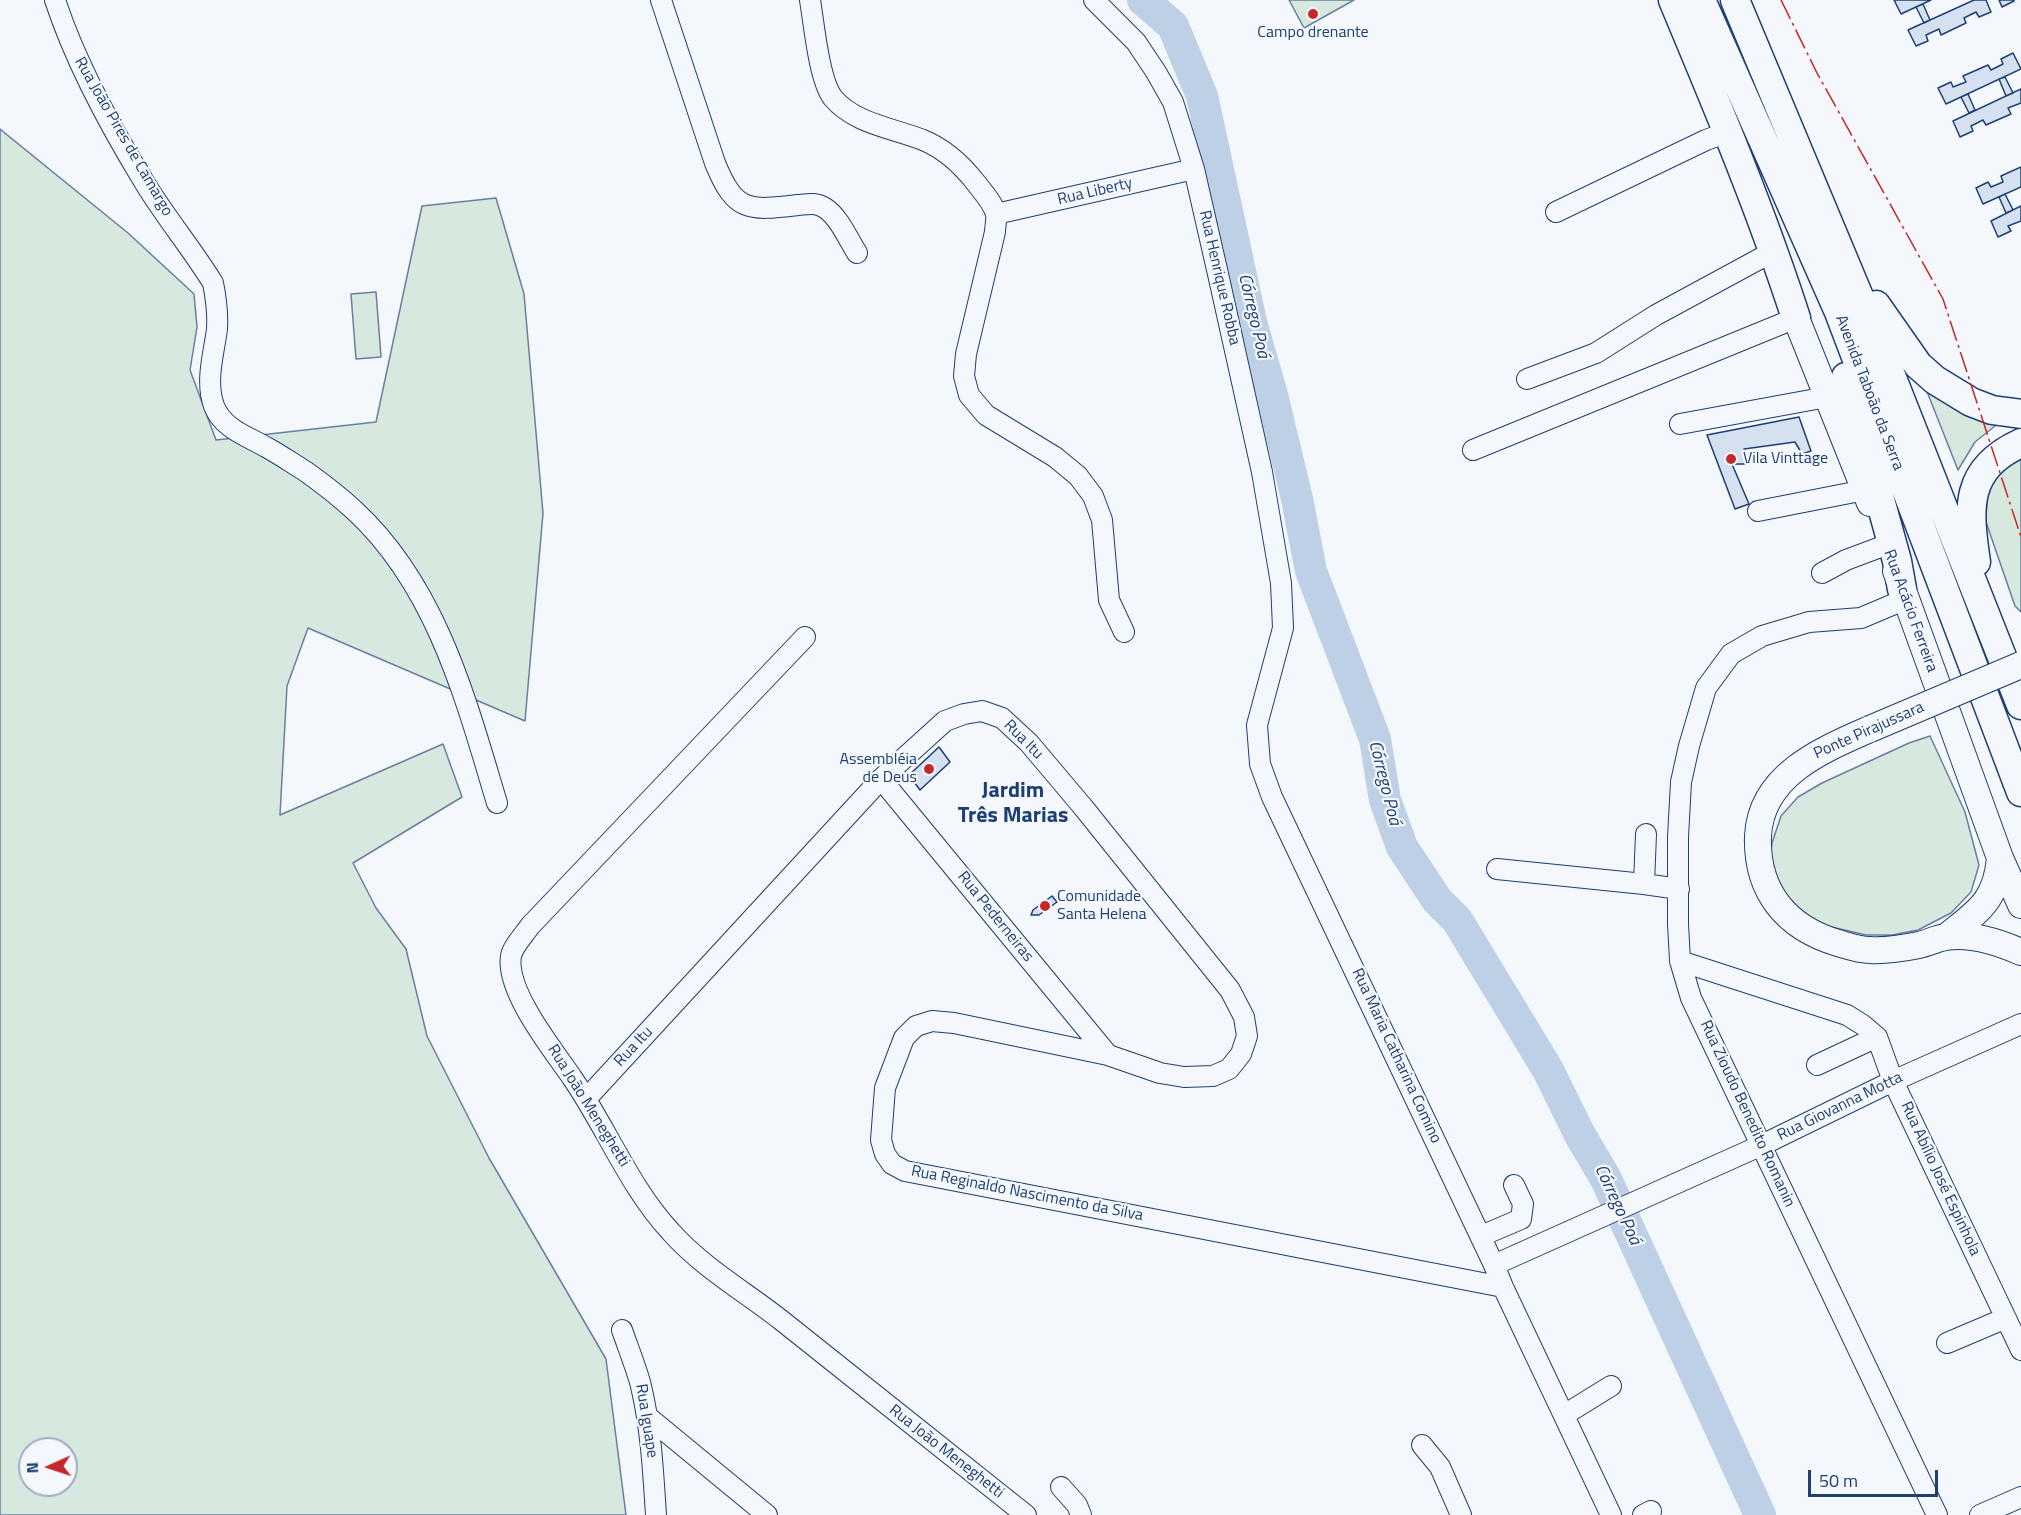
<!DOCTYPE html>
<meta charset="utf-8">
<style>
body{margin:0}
#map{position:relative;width:2021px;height:1515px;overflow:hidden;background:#f4f7fb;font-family:"Titillium Web",sans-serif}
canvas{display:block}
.north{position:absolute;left:18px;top:1437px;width:60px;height:60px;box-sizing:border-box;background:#f4f7fb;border:2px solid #9eadc5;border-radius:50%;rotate:267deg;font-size:16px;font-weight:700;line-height:24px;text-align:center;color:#1d3f73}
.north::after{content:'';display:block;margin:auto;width:21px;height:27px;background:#c62828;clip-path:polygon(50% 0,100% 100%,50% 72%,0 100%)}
.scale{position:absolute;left:1808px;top:1470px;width:130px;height:27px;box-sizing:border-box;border:3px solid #1d3f73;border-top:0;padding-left:8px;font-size:18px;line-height:21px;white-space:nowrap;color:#1d3f73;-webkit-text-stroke:4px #f4f7fb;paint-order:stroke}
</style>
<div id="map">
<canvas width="2021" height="1515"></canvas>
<div class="north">N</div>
<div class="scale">50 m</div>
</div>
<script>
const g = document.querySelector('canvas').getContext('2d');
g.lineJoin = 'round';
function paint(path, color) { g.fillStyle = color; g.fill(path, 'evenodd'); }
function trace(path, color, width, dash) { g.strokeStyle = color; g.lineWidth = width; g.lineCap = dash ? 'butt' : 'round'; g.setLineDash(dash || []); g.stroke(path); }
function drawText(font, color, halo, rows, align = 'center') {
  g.font = font + ' "Titillium Web",sans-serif'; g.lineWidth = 4.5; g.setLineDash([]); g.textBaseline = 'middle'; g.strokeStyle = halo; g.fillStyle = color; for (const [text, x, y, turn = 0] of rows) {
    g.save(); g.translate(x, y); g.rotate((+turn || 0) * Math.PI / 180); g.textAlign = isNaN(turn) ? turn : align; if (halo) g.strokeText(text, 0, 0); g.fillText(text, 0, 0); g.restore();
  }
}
const green = new Path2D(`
 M1289,0H1354L1304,28Z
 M0,129L128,233L194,294L197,327L190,370L216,440L376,422L422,206L496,198L524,294L543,513L525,721L308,628L287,686L280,815L443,744L462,797L353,863L376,908L406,949L427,1036L489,1158L606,1359L626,1515H0ZM30,1449H66V1485H30Z
 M376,292L381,357L356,359L351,294Z
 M1924,384L2000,422L1975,442L1958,470Z
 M2021,455V612L2015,606L1986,522L1987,496L1991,484L2008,462Z
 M1930,736L1965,812L1979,865L1971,892L1951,913L1918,930L1892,935H1866L1814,923L1783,899L1769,869L1772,843L1781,816L1798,797L1822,783L1909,743Z`);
paint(green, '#d7e8df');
trace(green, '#687fa3', 1.5);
trace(new Path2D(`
 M1143,0L1173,26L1202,96L1251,322L1272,395L1297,499L1311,571L1375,739L1385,800L1402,847L1437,900L1457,920L1548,1070L1580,1135L1606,1179L1760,1515`), '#bed0e5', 32);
const building = new Path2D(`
 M1894,0H1931L1901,14Z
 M1974,0H1986L1991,12L1979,17L1976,12L1964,18L1966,23L1941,35L1939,29L1926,35L1928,41L1916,46L1908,30Z
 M1999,0H2014V1L2002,7Z
 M1923,4L1930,20L1924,23L1916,7Z
 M2013,53L2021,69L1946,104L1938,88L1951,82L1953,87L1966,82L1963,76L1988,65L1991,70L2003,64L2001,59Z
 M2005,77L2013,93L2006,96L1999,79Z
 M2021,89V103L2008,108L2011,114L1986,125L1983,120L1971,126L1973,131L1960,137L1953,121Z
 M1968,94L1975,110L1969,113L1961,97Z
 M2021,167V187L1983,204L1976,188L1988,182L1991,187L2003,182L2001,176Z
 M2005,194L2013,210L2006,213L1999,197Z
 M2021,206V221L2008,226L2011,231L1998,237L1991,221Z
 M1799,417L1811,451L1802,454L1795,442L1744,449L1745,464H1732L1749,504L1735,509L1707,435Z
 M939,747L950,762L920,790L909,775Z
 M1052,896L1057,902L1039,915H1031L1033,910Z`);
paint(building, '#d5e0f0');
trace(building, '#1d3f73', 1.5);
const minor = new Path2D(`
 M55,0C76,64 111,128 146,185C167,219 192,249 213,283C216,298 218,313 217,329C214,353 205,381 214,406C223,429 247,436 266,447C279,454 292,463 305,471C322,483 340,497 355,511C437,587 466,700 497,803
 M661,0L715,163C735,212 748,211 798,205C808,204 816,202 825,208C839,217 848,239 857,253
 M810,0C814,24 819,80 833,98C855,124 893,128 923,140C945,149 962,165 976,183C983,192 993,203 996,214C997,219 995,227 995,232L966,354L964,376L969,395L986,415L1055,457L1078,476L1093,496L1102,520L1109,600L1124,632
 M1094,0L1136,42L1156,72L1173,102L1194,169L1218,274L1262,472L1281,583L1283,628L1257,725L1260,764L1272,797L1494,1265L1503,1287L1611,1515
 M1556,212L1706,140L1728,132
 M996,214L1194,169
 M1527,379L1596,353L1656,315L1774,251
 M1680,424L1827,397
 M1473,450L1796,318
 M1758,511L1865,490
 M1822,573L1846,560L1886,545
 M1906,599L1861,618L1809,622L1762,636L1731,654L1706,688L1689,746L1681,782L1678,837V924L1680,961L1691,998L1937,1515
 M805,637L530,926C524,935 513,946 511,956C505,991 554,1051 573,1079C607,1129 630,1188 671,1232C702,1267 744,1291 781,1320C862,1385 944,1450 1026,1515
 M881,779L1108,1055
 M1497,869L1644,884L1679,889
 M1644,884L1646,834
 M1680,961L1847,1015L1863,1025L1877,1037L1893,1081L2021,1350
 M1817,1065L1877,1037
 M586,1099L881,779L945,721L964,714L982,711L1002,718L1029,743L1083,807L1230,990L1244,1017L1247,1036L1241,1054L1229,1069L1213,1076L1184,1077L1160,1073L1108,1055L954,1023L932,1021L916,1026L904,1038L885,1088L881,1140L885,1154L892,1164L905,1171L1503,1287
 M1481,1236L1521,1219L1523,1204L1514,1185
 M1494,1265L1762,1145L1893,1081L2021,1024
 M622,1330C628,1347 635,1365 640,1382C651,1426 653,1470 656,1515
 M1947,1343L2006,1318
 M1564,1415L1611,1386
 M648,1417L767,1515
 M1422,1445L1440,1467L1461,1515
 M1061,1487L1077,1505L1081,1515
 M1643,1515L1651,1511
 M1980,1515L2021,1497`);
const major = new Path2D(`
 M1796,318L1870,503
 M1896,571L2000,858L2021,905
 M1870,729C1822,750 1761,775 1758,836C1756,892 1787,928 1838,943C1848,946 1859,950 1870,950C1885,951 1904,948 1919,945C1928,943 1937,938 1946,937C1971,933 1998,942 2021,952
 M1946,937C1978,911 1996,902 2000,858`);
const highway = new Path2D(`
 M1673,0C1717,105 1761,210 1796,318
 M1701,0L1839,312L2021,792
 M1735,0L1875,335L2021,705
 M1876,305L1918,365L1935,380L1971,402L1992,410L2021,414
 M1846,377L1897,561L1902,589
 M1976,562C1968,508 1964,469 2021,443`);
trace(minor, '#1d3f73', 22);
trace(major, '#1d3f73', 28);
trace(highway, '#1d3f73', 31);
trace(minor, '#f4f7fb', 20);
trace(major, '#f4f7fb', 26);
trace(highway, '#f4f7fb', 28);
const majorBridge = new Path2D(`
 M1870,729L2021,665`);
trace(majorBridge, '#1d3f73', 28, []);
trace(majorBridge, '#f4f7fb', 26);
trace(new Path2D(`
 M1781,0L1817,73L1943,299L2021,537`), '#c62828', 1.5, [21, 4.5, 3, 4.5]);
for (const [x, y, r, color] of [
 [1313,14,6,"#c62828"],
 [1731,459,6,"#c62828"],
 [929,769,6,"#c62828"],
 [1045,906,6,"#c62828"]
]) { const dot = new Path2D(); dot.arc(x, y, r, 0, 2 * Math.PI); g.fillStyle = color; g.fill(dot); trace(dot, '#f4f7fb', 2); }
drawText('16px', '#1d3f73', '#f4f7fb', [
 ["Campo drenante",1313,33,"center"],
 ["Vila Vinttage",1743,459],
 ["Assembléia",917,760,"right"],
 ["de Deus",917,778,"right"],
 ["Comunidade",1057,897],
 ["Santa Helena",1057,915]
], 'left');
drawText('16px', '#1d3f73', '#f4f7fb', [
 ["Rua João Pires de Camargo",123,137,60],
 ["Rua Liberty",1095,192,-13],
 ["Rua Henrique Robba",1219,278,77],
 ["Avenida Taboão da Serra",1869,393,69],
 ["Rua Acácio Ferreira",1910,611,70],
 ["Ponte Pirajussara",1869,731,-24],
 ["Rua Itu",1023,740,45],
 ["Rua Pederneiras",995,917,51],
 ["Rua Itu",634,1047,-47],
 ["Rua Maria Catharina Comino",1396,1056,65],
 ["Rua João Meneghetti",588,1106,58],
 ["Rua Giovanna Motta",1840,1107,-26],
 ["Rua Zioudo Benedito Romanin",1747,1114,65],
 ["Rua Abílio José Espinhola",1940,1179,65],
 ["Rua Reginaldo Nascimento da Silva",1027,1194,11],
 ["Rua Iguape",646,1421,81],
 ["Rua João Meneghetti",946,1452,38]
]);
drawText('italic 18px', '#1d3f73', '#f4f7fb', [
 ["Córrego Poá",1253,316,77],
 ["Córrego Poá",1384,783,76],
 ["Córrego Poá",1617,1205,65]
]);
drawText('bold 22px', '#1d3f73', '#f4f7fb', [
 ["Jardim",1013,792],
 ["Três Marias",1013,817]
]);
</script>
